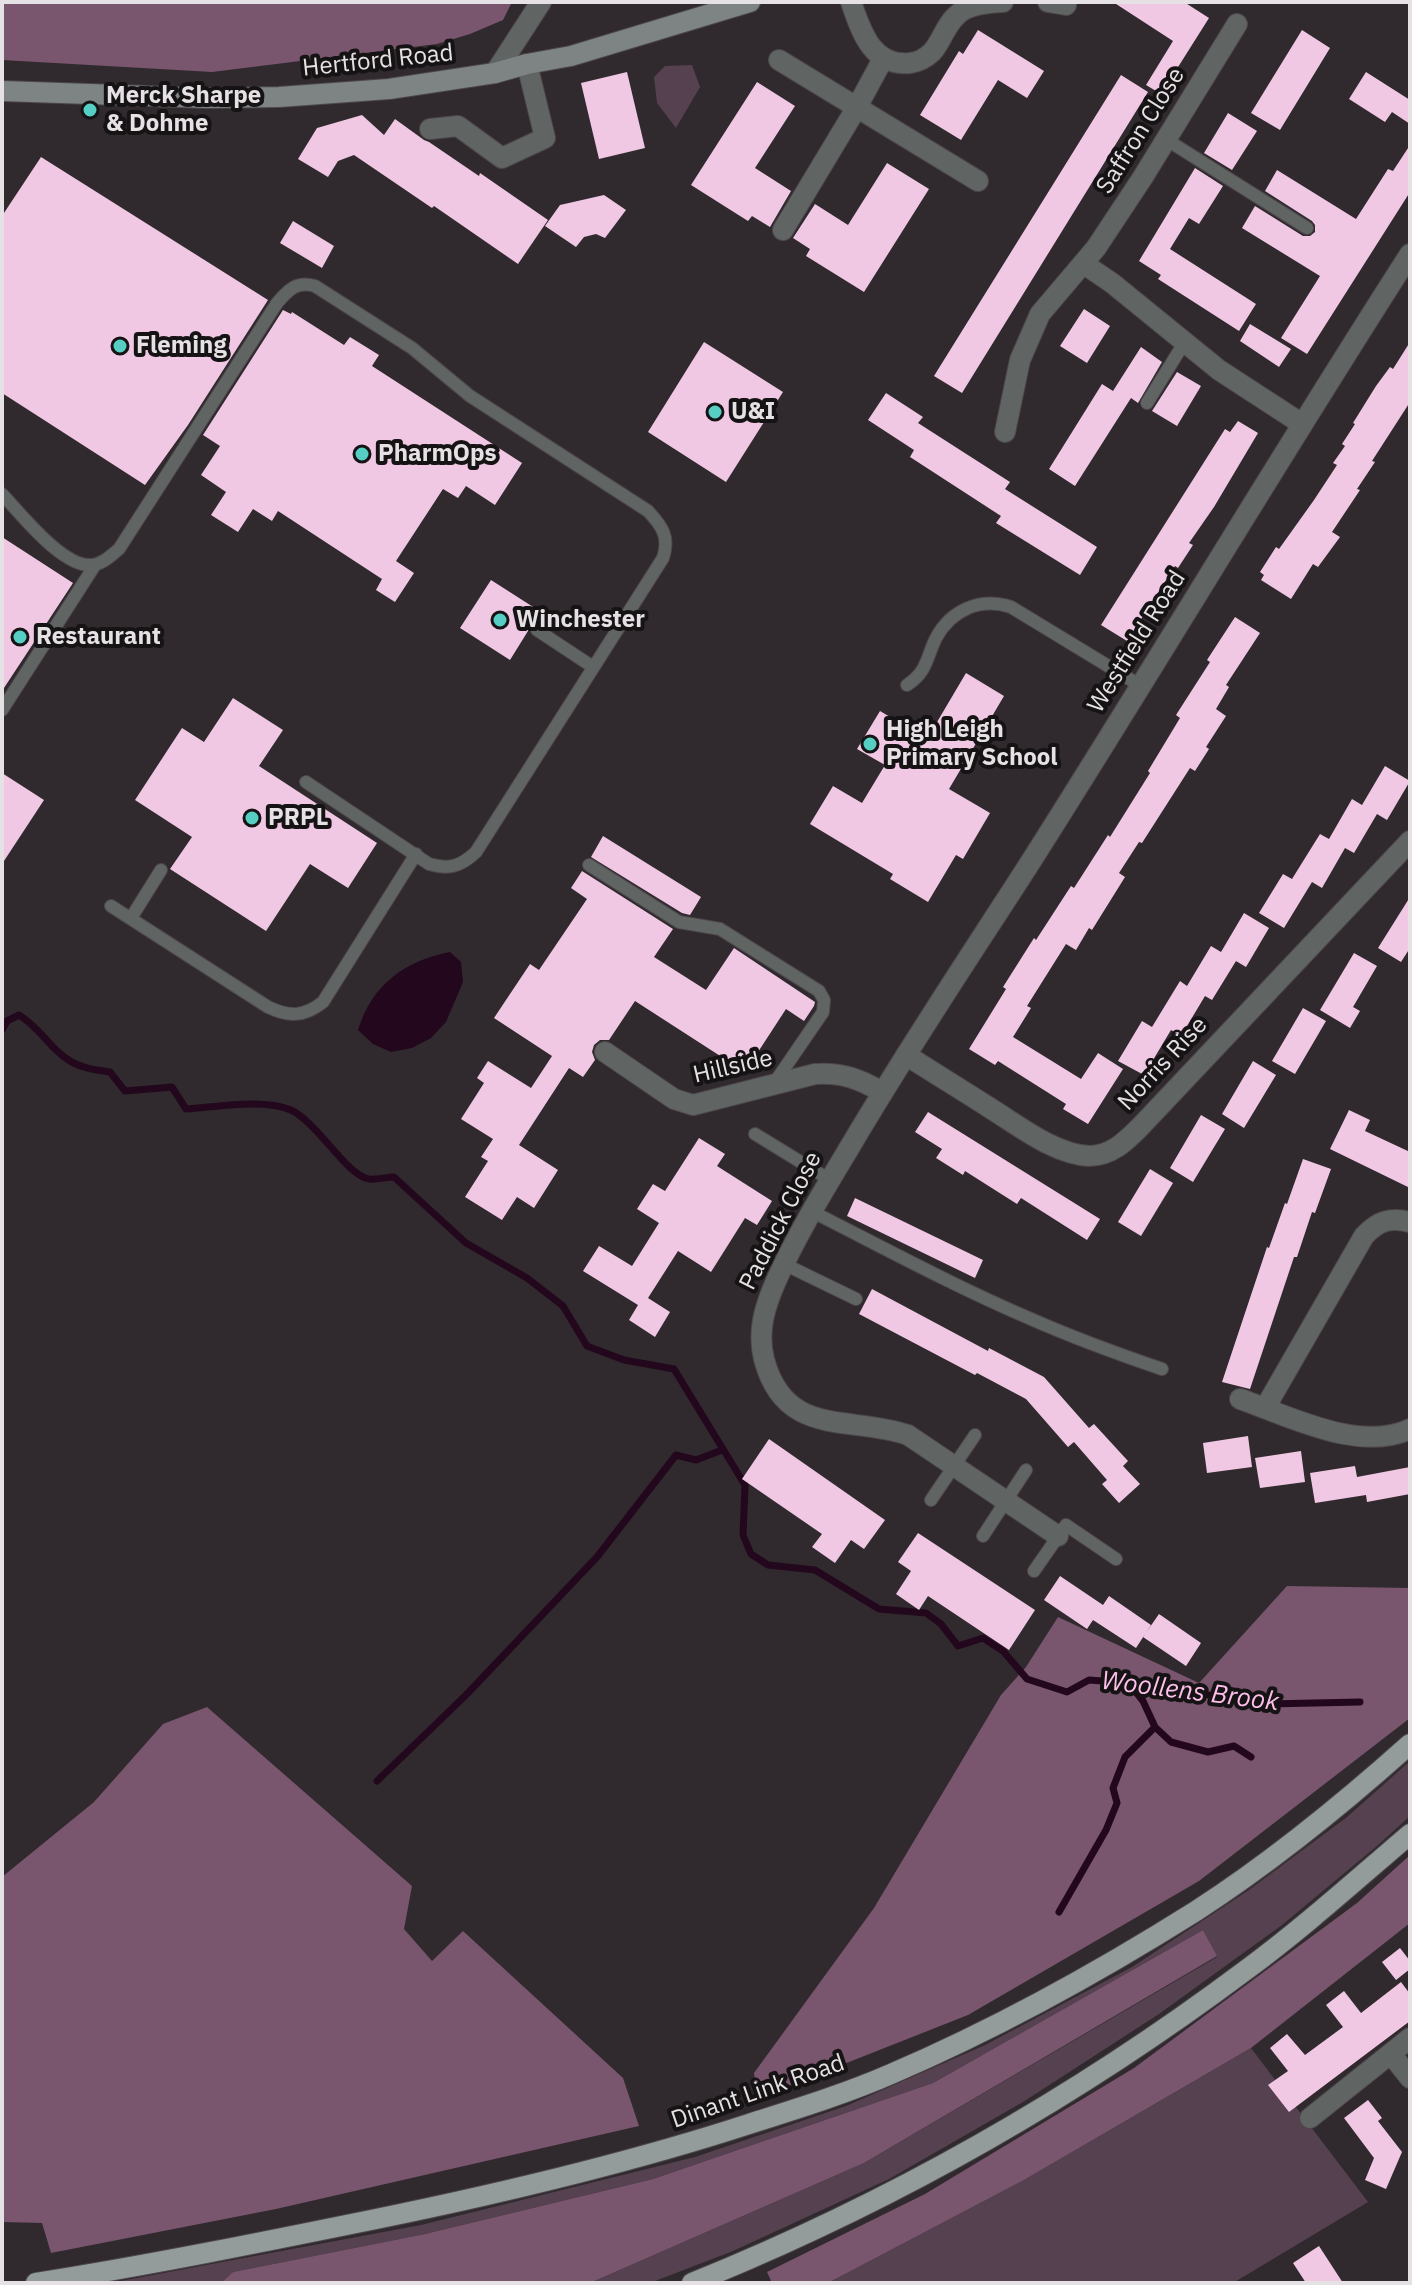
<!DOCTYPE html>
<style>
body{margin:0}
#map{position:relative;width:1412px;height:2285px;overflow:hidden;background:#302a2e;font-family:"IBM Plex Sans",sans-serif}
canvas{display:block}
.frame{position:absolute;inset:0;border:4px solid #e6e1e4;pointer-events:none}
</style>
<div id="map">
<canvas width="1412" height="2285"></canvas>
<div class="frame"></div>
</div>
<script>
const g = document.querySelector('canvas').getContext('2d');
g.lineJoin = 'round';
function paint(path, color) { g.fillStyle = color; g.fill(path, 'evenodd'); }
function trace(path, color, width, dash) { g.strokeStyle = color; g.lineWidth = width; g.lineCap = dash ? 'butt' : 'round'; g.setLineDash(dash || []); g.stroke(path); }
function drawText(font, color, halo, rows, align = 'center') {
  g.font = font + ' "IBM Plex Sans",sans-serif'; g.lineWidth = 8; g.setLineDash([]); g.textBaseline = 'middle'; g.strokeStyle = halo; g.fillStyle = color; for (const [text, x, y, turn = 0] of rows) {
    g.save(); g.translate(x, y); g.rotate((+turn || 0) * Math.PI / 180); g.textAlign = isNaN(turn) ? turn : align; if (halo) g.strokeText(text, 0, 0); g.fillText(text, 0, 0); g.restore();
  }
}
paint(new Path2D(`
 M692,65L700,87L676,128L657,103L654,77L665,66Z
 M1410,1761V1816L1377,1846L1282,1925L1159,2014L1023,2102L889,2179L733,2251L650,2283H590L864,2163L1217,1957L1203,1930L933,2083L653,2179L425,2234L233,2272L221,2283H110L421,2225L695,2157L846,2106L985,2045L1132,1967L1249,1890L1347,1817Z
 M1251,2048L1368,2202L1233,2283H828L1024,2180Z`), '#564150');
paint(new Path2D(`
 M2,2H512L503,20L470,34L437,44L212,72L2,60Z
 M1287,1586L1410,1588V1718L1199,1881L968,2015L758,2098L754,2073L874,1908L1001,1695L1026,1667L1058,1617L1199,1683Z
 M207,1707L412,1886L404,1929L432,1961L463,1931L623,2078L639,2126L276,2209L51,2253L42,2223L2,2222V1877L94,1802L163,1724Z
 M1410,1855V1923L1251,2048L1024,2180L828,2283H772L767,2272L925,2194L1134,2068L1357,1903Z
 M1203,1930L1217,1956L864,2163L590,2283H221L233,2272L425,2234L653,2179L933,2083Z`), '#79556e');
paint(new Path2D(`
 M450,952L461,962L463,982L446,1022L431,1038L412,1048L391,1052L373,1044L358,1030C372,984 405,961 450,952Z`), '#23071d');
trace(new Path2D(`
 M2,1030L7,1021L19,1015C40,1028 50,1048 67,1059C80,1068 95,1070 110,1072L125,1091L172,1087L186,1109C216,1107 264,1098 291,1110C318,1123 347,1176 369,1179C377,1180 386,1177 394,1177L466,1243L527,1278L563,1306L587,1346L624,1360L674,1369L745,1485L743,1535L751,1554L768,1565L815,1570L879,1609L926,1613L941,1624L958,1646L983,1638L1003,1651L1027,1679L1067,1692L1089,1680L1129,1683L1268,1704L1360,1702
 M1129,1683L1143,1701L1155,1727L1171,1742L1208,1752L1234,1746L1251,1757
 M377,1781L466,1695L597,1557L676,1455L696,1460L722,1450
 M1059,1912L1106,1830L1117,1803L1113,1788L1125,1757L1155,1727`), '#23071d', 7);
paint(new Path2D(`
 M1113,2H1184L1209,18L1161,94L1146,85L1173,41Z
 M978,30L1044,71L1027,98L998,80L961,140L920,115L959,51L963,54Z
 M1302,30L1330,48L1280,130L1251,113Z
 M627,72L645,148L599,159L581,83Z
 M1366,72L1410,100V124L1392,112L1385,122L1349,99Z
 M1121,75L1148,92L962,393L934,376Z
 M757,82L795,106L755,168L791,191L770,227L752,216L748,221L691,185Z
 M1228,113L1257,131L1232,170L1204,153Z
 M362,115L384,135L395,119L424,140L429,142L479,176L480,173L548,220L518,264L434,206L432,208L354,155L338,161L328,177L298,159L317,128Z
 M1410,145V192L1307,354L1281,338L1320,276L1242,228L1255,206L1303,236H1310L1315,232V225L1312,221L1265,191L1277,170L1356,219L1388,169L1393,171Z
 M41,157L268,300L188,425L145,485L2,393V216Z
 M887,163L929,189L864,292L806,256L810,249L793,238L815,204L848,225Z
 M1195,168L1223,186L1199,224L1189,218L1170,249L1256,304L1239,331L1158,279L1161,275L1139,261Z
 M604,195L626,210L605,238L596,234L584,237L576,247L545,226L560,205Z
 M293,221L334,246L322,268L280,243Z
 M1084,309L1110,326L1087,363L1060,346Z
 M283,310L291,314L292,312L344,345L350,337L379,355L372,366L522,463L495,505L466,486L458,498L443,489L396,561L414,573L395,602L376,590L382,579L278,511L272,521L253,509L238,532L211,515L226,492L201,475L220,446L203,435Z
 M1250,324L1291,349L1279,367L1240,341Z
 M704,342L783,392L726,482L648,432Z
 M1410,342V402L1372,461L1375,462L1357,489L1360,490L1332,532L1340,537L1318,567L1313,564L1291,599L1261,580L1264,575L1260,572L1276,547L1279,549L1314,500L1337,465L1333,463L1345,446L1342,444L1355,424L1353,423L1376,386L1390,367L1393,369Z
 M1141,347L1162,362L1138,403L1131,398L1075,486L1049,469L1102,384L1113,391Z
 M1177,372L1201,386L1177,426L1152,411Z
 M886,393L923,417L918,423L1010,482L1005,489L1097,547L1080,575L996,523L1001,516L910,457L914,450L868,420Z
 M1238,421L1258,433L1214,507L1189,543L1193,545L1178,568L1175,566L1127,641L1101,625L1225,429L1230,432Z
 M2,537L73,583L2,691Z
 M491,580L541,612L529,626L528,631L510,660L460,628Z
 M1235,617L1260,633L1226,685L1229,687L1216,709L1226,716L1206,747L1209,749L1195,771L1190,768L1142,843L1139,842L1119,873L1125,877L1092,930L1089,928L1076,950L1066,944L1027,1006L1031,1008L1013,1037L1081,1079L1098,1053L1123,1069L1088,1124L1063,1109L1066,1104L998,1061L995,1065L969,1049L1006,989L1003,987L1034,938L1036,940L1071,886L1074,888L1108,835L1110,837L1150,773L1148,771L1180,718L1176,715L1210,662L1207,660Z
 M966,673L1004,696L949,789L990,813L963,859L956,855L928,902L890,879L893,874L810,824L833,786L862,803L885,765L857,749L880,711L927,739Z
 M233,698L283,730L259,766L377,843L348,888L310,864L266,931L170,869L192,837L135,800L182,728L204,742Z
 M1385,766L1410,781L1387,820L1377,814L1354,853L1345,848L1322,888L1312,882L1284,928L1259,913L1283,874L1292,879L1320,834L1329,839L1352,799L1362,805Z
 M2,773L44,800L2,864Z
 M603,836L701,897L690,915L682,913L591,857Z
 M582,871L673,929L654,957L706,990L734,948L815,1002L814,1006L804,1021L786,1009L745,1072L635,1001L609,1040H600L594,1045L592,1052L595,1060L583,1077L569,1068L519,1145L558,1170L534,1208L517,1197L502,1220L465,1197L488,1161L481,1157L493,1139L461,1119L484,1083L477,1078L488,1061L531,1088L552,1056L494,1018L530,964L539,970L587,899L571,888Z
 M1410,897V948L1401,962L1378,948Z
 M1244,913L1269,928L1246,967L1231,958L1236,961L1212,1000L1205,996L1181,1036L1171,1030L1144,1075L1118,1061L1142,1021L1152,1027L1180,981L1187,986L1211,946L1221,952Z
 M1354,953L1377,966L1353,1007L1360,1011L1350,1028L1320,1010Z
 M1303,1008L1326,1021L1295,1074L1272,1061Z
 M1253,1061L1276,1075L1244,1128L1222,1114Z
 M1349,1110L1370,1120L1365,1131L1410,1152V1188L1330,1149Z
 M928,1112L1100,1219L1087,1240L1021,1198L1017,1204L965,1171L963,1175L936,1158L942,1149L915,1132Z
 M1201,1115L1225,1129L1193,1182L1170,1168Z
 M699,1138L725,1154L717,1166L772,1201L757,1225L745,1218L711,1272L678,1251L648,1298L670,1312L655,1337L629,1320L638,1305L583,1271L599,1246L632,1266L659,1223L637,1209L653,1184L665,1191Z
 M1303,1159L1331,1169L1315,1213L1312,1212L1297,1257H1294L1250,1389L1222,1382L1267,1247L1269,1248L1285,1203L1287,1204Z
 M1150,1169L1173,1183L1141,1236L1118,1222Z
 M855,1198L983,1260L975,1278L847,1216Z
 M872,1289L988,1351L989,1348L1044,1377L1089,1428L1094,1424L1128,1461L1123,1466L1140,1484L1119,1503L1102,1484L1107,1480L1074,1442L1068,1447L1026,1399L977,1373L975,1375L859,1314Z
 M1248,1436L1252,1467L1207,1473L1203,1443Z
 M769,1439L885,1520L864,1549L851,1540L835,1563L812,1547L822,1534L742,1479Z
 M1301,1451L1305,1482L1260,1488L1255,1458Z
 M1355,1466L1357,1477L1410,1467V1494L1367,1502L1366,1495L1315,1503L1310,1473Z
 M918,1533L1035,1610L1009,1650L928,1596L919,1610L896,1594L911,1571L898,1562Z
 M1060,1576L1103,1605L1087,1629L1044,1600Z
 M1109,1596L1151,1625L1136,1648L1093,1620Z
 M1159,1614L1201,1643L1186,1666L1143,1637Z
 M1400,1948L1410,1961V1969L1396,1980L1382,1962Z
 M1401,1982L1410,1994V2021L1289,2112L1268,2085L1288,2071L1270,2048L1287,2034L1305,2055L1343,2027L1326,2005L1344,1991L1361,2013Z
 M1368,2100L1382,2118L1378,2121L1402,2152L1386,2189L1365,2180L1374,2158L1344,2118Z
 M1319,2246L1343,2283H1306L1293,2263Z`), '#f1c8e4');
const lane = new Path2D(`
 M1167,140L1307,228
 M1147,403L1184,343
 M2,494C21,514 63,568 92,565C102,564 111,556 119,549L277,303C289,289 297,281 315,286L412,348L470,396L648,511C662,526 670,537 663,558L476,852C461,866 450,870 429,864L306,782
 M537,630L593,667
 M907,685C928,671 926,658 936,638C951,610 980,597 1011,607L1141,686
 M2,710L95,565
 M589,865L679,922L720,929L819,991L824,1000L823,1012L773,1085
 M111,906L268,1007C289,1017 304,1017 323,1002L416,854
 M131,918L161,870
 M755,1134L830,1180
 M811,1211C884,1248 956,1287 1031,1319C1074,1338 1118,1354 1162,1369
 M784,1264L856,1299
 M931,1500L975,1435
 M983,1536L1026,1470
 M1034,1571L1066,1525L1116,1559`);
const street = new Path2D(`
 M851,2C861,31 872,67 910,63C918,62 926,58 932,52C942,41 945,26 956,16C967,4 988,3 1003,2
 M1048,2L1066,5
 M779,60L978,181
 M495,73L541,2
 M430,129L458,126L502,158L545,138L527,64
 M783,230L857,107L883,59
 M1084,264L1112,283L1219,370L1302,424
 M1005,432L1020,360L1040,314L1096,248L1143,177L1237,24
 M605,1052L674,1099L693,1105L815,1074C841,1072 860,1079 882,1092
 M906,1055C934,1073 962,1090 990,1108C1019,1126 1054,1154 1089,1156C1112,1156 1127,1140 1141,1126L1410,841
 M1240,1399C1289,1416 1359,1453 1410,1429
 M1265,1408L1364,1236C1378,1221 1390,1217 1410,1222
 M1058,1536L908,1435C851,1415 785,1439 764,1359C757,1331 765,1306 776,1281C797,1234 824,1190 851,1145C907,1050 968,959 1028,866C1157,663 1280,456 1410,254
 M1391,2054L1410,2078
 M1310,2118L1410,2038`);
const secondary = new Path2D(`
 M2,91L207,98L279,97L389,89L495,73L527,64L571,56L750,2`);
const primary = new Path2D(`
 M36,2283C150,2265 263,2242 376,2219C503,2193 626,2164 749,2124C796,2109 845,2094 891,2074C996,2029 1099,1972 1196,1911C1272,1862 1343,1804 1410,1744
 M692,2283C890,2203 1075,2098 1246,1970C1303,1928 1356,1880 1410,1834`);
trace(lane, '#4d474b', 14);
trace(street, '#4d474b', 22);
trace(secondary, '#4d474b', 22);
trace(primary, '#4d474b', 22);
trace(lane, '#606564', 12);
trace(street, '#606564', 20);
trace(secondary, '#7d8483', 20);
trace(primary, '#939c9b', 20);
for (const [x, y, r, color] of [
 [90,110,8,"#56cec4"],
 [120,346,8,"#56cec4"],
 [715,412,8,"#56cec4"],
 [362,454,8,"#56cec4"],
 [500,620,8,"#56cec4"],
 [20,637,8,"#56cec4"],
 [870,744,8,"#56cec4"],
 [252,818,8,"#56cec4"]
]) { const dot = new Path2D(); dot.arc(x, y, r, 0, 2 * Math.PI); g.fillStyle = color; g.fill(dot); trace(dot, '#161315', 3); }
drawText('24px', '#e6e1e4', '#161315', [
 ["Hertford Road",378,61,-6],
 ["Saffron Close",1141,131,-58],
 ["Westfield Road",1137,642,-58],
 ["Norris Rise",1163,1064,-47],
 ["Hillside",733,1067,-13],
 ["Paddick Close",781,1221,-63],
 ["Dinant Link Road",758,2092,-19]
]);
drawText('bold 24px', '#e6e1e4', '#161315', [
 ["Merck Sharpe",106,96],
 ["& Dohme",106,124],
 ["Fleming",136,346],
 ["U&I",731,412],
 ["PharmOps",378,454],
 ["Winchester",516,620],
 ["Restaurant",36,637],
 ["High Leigh",886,730],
 ["Primary School",886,758],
 ["PRPL",268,818]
], 'left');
drawText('italic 26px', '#fdbfea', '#161315', [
 ["Woollens Brook",1190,1692,7]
]);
</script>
